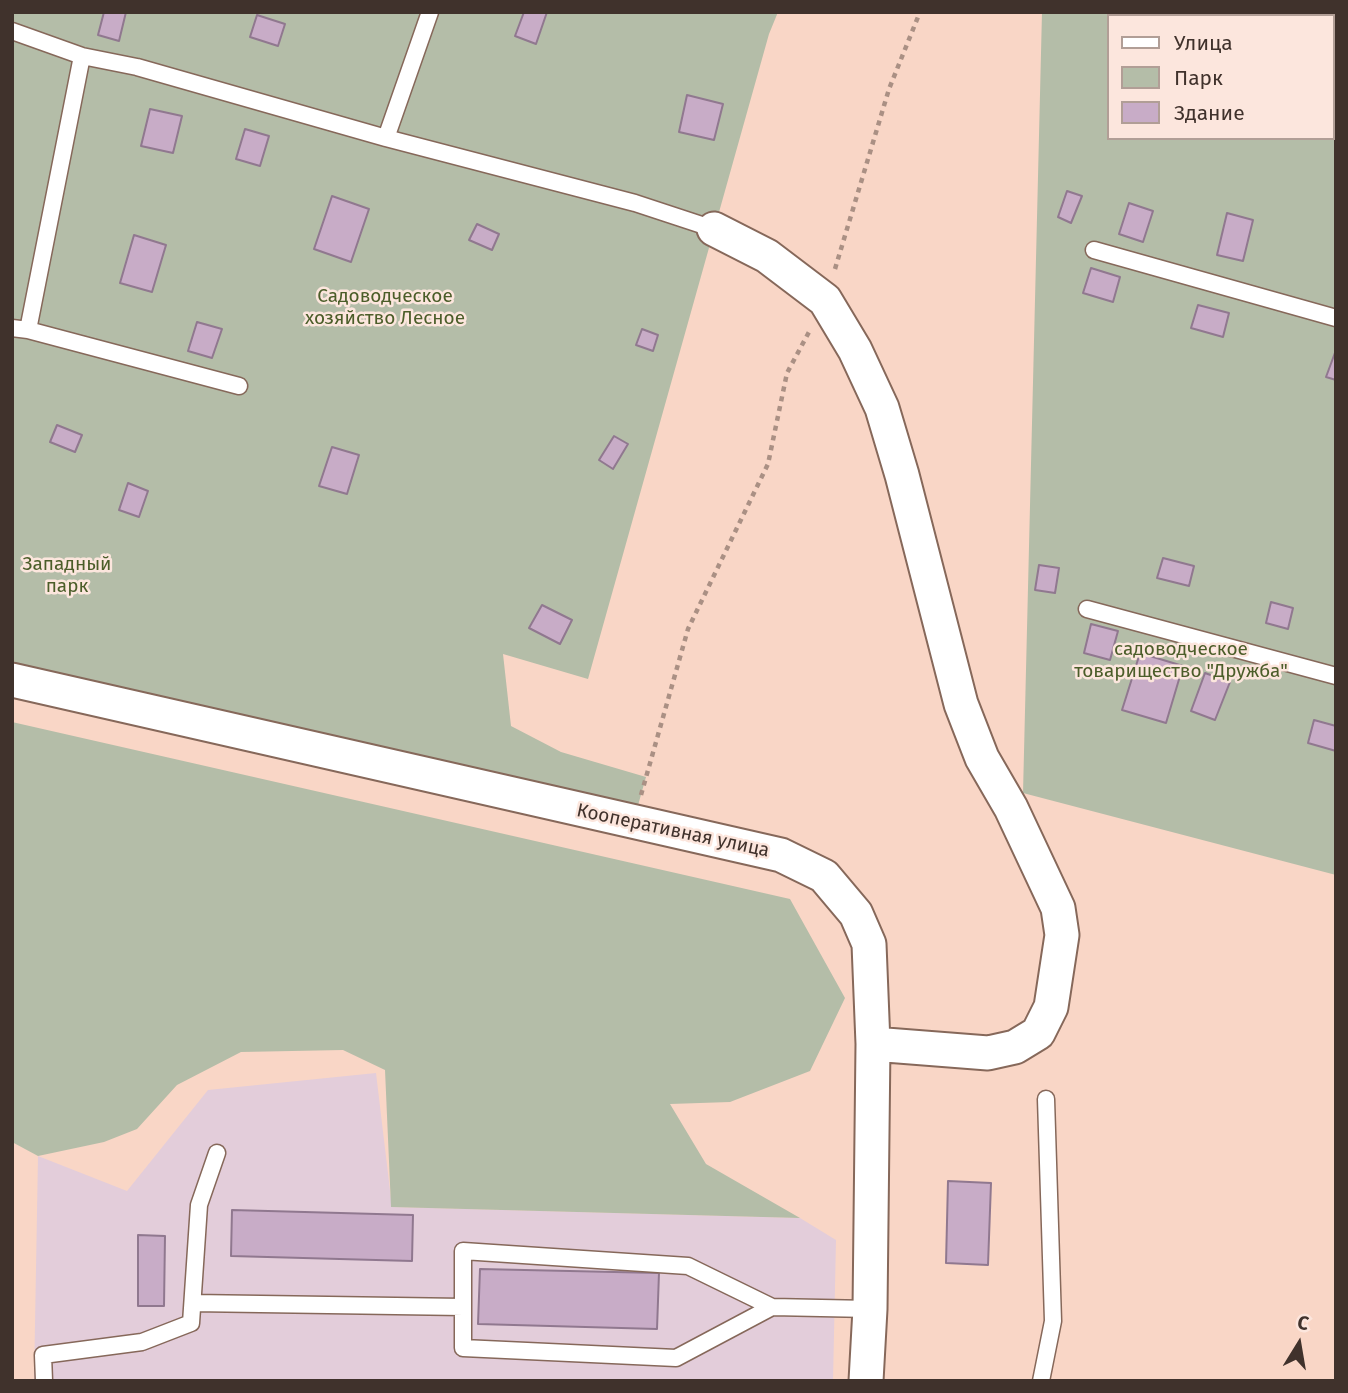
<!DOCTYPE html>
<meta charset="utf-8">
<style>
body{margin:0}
#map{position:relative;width:1348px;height:1393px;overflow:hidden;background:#f9d6c6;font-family:"Fira Sans",sans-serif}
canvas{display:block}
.frame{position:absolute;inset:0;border:14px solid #40322c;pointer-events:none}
.legend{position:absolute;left:1107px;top:14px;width:228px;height:126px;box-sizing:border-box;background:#fce6dd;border:2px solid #b19e96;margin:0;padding:9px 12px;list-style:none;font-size:21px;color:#40322c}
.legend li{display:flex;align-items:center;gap:14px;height:35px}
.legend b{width:35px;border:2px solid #b19e96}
.north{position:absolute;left:1264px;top:1309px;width:70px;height:70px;-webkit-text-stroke:5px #fce6dd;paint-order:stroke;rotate:11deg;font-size:19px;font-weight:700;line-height:28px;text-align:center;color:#40322c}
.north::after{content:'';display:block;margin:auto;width:24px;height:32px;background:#40322c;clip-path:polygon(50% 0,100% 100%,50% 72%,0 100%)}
</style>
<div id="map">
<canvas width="1348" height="1393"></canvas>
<div class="frame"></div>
<ul class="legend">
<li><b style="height:9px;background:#fff"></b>Улица</li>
<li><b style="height:19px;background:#b4bda8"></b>Парк</li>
<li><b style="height:19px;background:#c8acc7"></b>Здание</li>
</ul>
<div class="north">С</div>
</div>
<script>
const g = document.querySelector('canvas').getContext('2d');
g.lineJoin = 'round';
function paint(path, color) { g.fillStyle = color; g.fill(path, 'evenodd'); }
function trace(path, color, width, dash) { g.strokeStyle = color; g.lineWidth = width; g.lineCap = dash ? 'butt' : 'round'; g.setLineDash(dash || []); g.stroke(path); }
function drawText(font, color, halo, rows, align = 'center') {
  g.font = font + ' "Fira Sans",sans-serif'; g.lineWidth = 5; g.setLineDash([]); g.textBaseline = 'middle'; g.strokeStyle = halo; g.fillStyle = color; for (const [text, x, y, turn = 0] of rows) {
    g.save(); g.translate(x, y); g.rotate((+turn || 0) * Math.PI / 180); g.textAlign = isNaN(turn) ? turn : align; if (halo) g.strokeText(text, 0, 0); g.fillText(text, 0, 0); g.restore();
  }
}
paint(new Path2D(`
 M376,1073L392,1207L800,1218L836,1240L833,1381H34L38,1156L127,1191L208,1090Z`), '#e3cdda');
paint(new Path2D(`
 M12,12H778L769,34L588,679L503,654L511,726L561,752L646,777L633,823L12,680Z
 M1042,12H1336V875L1023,793ZM1108,16H1332V138H1108Z
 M12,722L790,899L845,998L810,1071L730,1102L670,1104L706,1164L800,1218L391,1207L385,1070L343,1050L241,1052L177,1085L137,1129L104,1142L38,1156L12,1142Z`), '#b4bda8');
const building = new Path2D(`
 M104,12H126L119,41L98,35Z
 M524,12H547L536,44L515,36Z
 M257,15L285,24L278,46L250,37Z
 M687,95L723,104L714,140L679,132Z
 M150,109L182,116L173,153L141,146Z
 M245,129L269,136L260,166L236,159Z
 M1067,191L1082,196L1071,223L1058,217Z
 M332,196L369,209L351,262L314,249Z
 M1129,203L1153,211L1143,242L1119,234Z
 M1227,213L1253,220L1243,261L1217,255Z
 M477,224L499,234L492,250L469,240Z
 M134,235L166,245L152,292L120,283Z
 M1091,268L1120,277L1113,302L1083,293Z
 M1198,305L1229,313L1223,337L1191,328Z
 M197,322L222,329L212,358L188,351Z
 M642,329L658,335L653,351L636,345Z
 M1336,350V380L1326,377Z
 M57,425L82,435L75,452L50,442Z
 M614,436L628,444L613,469L599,460Z
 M332,447L359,455L347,494L319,486Z
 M128,483L148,491L139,517L119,510Z
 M1163,558L1194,566L1189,586L1157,578Z
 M1039,565L1059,568L1055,593L1035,590Z
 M1271,602L1293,608L1288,629L1266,623Z
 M542,605L572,620L560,644L529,628Z
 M1091,624L1118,631L1110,660L1084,653Z
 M1140,653L1183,666L1166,723L1122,710Z
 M1205,673L1230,682L1215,720L1191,711Z
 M1314,720L1336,726V751L1308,743Z
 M948,1181L991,1183L988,1265L946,1263Z
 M232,1210L413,1215L412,1261L231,1256Z
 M138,1235L165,1236L164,1306H138Z
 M480,1269L659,1273L657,1329L478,1324Z`);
paint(building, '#c8acc7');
trace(building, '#90788f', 2);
const service = new Path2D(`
 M12,31L82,56L137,67L386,138L635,203L714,229
 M386,138L430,12
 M1094,250L1336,318
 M12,328L28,330L239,386
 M28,330L82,56
 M1087,609L1336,676
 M193,1303L463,1307
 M772,1307L676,1358L463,1348V1251L688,1266L772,1307L870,1309
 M44,1381L43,1355L142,1342L191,1323L199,1205L217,1153
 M1041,1381L1053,1321L1046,1099`);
const minor = new Path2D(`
 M714,229L767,256L825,300L855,350L882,408L902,475L961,704L982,758L1011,808L1058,908L1062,935L1051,1007L1038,1033L1015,1047L988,1053L873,1044
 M12,680L781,855L824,876L856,914L869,944L873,1044L870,1309L866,1381`);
trace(service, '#86685a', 19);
trace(minor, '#86685a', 37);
trace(new Path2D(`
 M835,269L889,89L920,12
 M641,795L688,629L768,464L787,373L809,332`), '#aa9084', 4.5, [5, 5]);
trace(service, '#fff', 16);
trace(minor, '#fff', 33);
drawText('19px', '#4b5d29', '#fce6dd', [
 ["Садоводческое",385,297],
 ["хозяйство Лесное",385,319],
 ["Западный",67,565],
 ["парк",67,587],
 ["садоводческое",1181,650],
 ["товарищество \"Дружба\"",1181,672]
]);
drawText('19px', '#40322c', '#fce6dd', [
 ["Кооперативная улица",673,831,12]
]);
</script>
